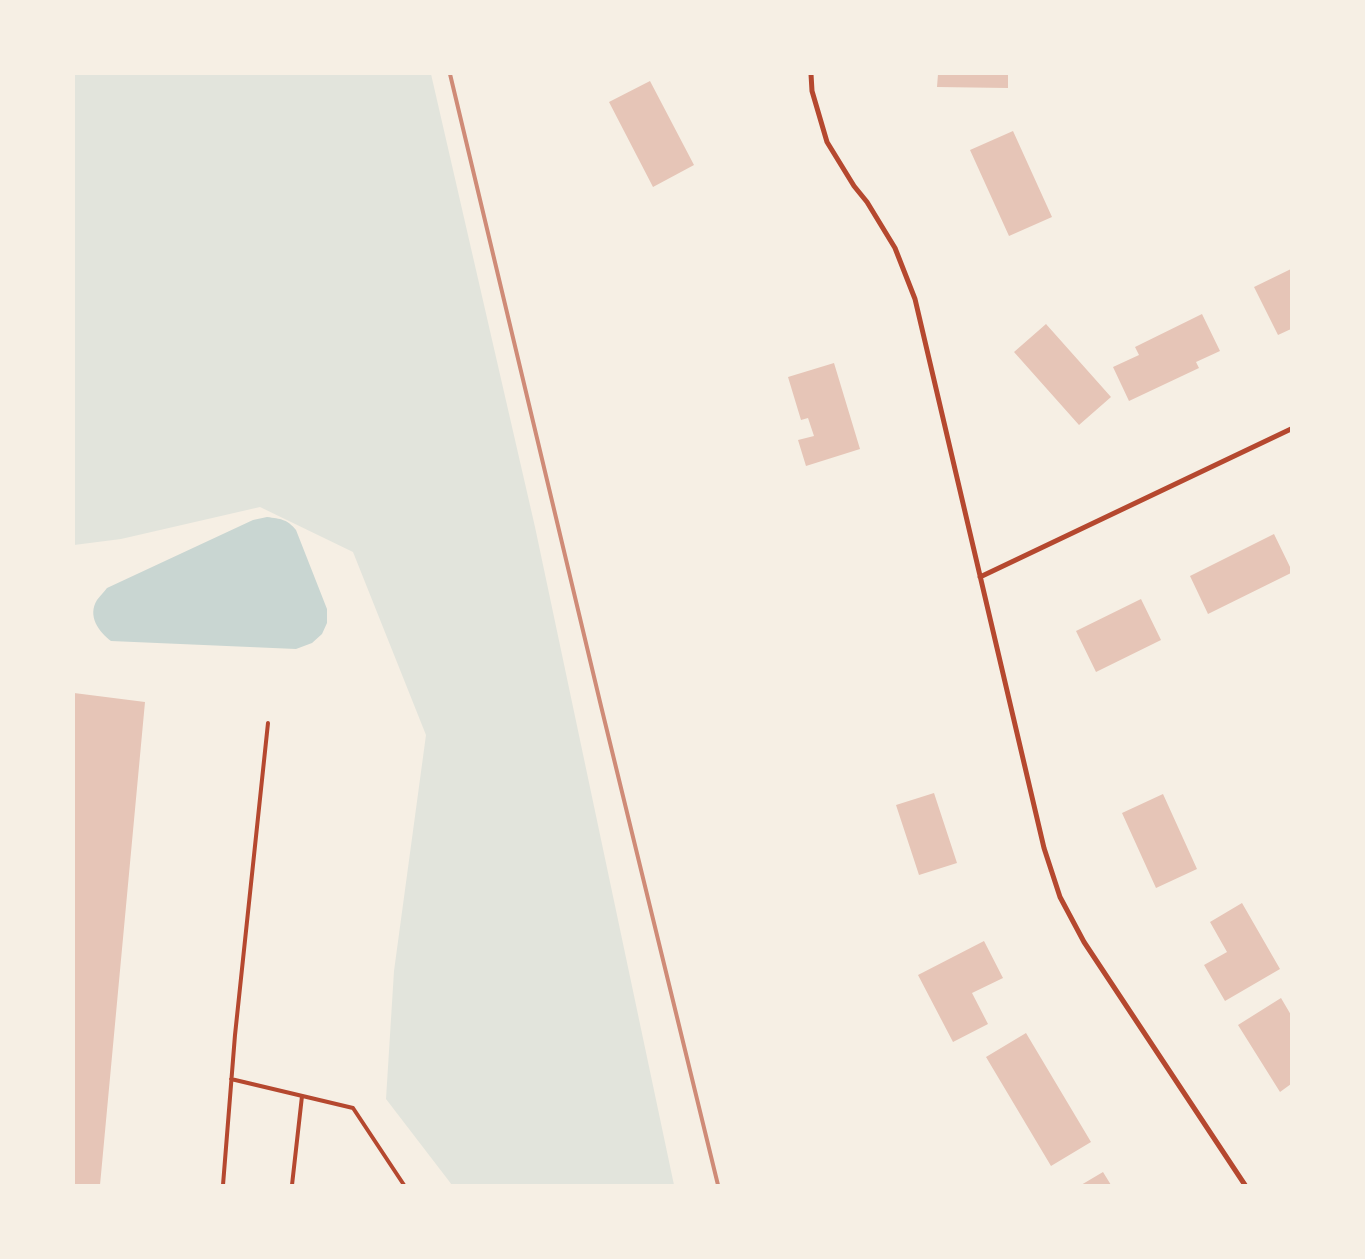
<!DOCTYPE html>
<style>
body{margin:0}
#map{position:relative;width:1365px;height:1259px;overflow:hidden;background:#f6efe4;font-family:"Asap Condensed",sans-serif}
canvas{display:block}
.frame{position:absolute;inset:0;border:75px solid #f6efe4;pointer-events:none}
</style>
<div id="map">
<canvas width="1365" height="1259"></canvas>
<div class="frame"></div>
</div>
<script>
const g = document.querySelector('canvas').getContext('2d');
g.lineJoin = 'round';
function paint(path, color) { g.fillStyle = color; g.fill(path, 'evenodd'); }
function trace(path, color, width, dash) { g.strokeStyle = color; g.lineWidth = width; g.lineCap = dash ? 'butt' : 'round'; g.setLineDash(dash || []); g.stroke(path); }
paint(new Path2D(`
 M74,74H431L535,527L674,1185H452L386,1099L394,971L426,735L353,552L260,507L121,539L74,545Z`), '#e2e4dc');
paint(new Path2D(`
 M267,517C281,519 287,519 296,530L327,609V623L322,634L312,643L296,649L111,641C99,632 87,616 97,600C100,596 104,592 107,588L253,520Z`), '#c9d6d2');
paint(new Path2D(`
 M938,74H1008V88L937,87Z
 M650,81L694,165L653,187L609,102Z
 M1013,131L1052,217L1009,236L970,150Z
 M1291,269V329L1278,335L1254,287Z
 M1202,314L1220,351L1196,362L1199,368L1129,401L1113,367L1139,355L1135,347Z
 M1046,324L1111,397L1079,425L1014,352Z
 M834,363L860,449L806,466L798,440L814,436L808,418L801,420L788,377Z
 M1274,534L1291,569V573L1208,614L1190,576Z
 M1141,599L1161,640L1096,672L1076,631Z
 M74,693L145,702L100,1185H74Z
 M934,793L957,863L919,875L896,805Z
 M1163,794L1197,869L1156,888L1122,813Z
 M1242,903L1280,969L1225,1001L1204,965L1227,952L1210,922Z
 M984,941L1003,978L972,993L988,1024L953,1042L918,975Z
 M1281,998L1291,1015V1084L1280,1092L1238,1025Z
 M1026,1033L1091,1142L1051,1166L986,1057Z
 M1103,1172L1111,1185H1081Z`), '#e6c5b7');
trace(new Path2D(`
 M231,1079L353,1108L404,1185
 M223,1185L235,1035L268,723
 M292,1185L302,1096`), '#b5482f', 4);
trace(new Path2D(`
 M811,74L812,91L827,142L854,186L867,202L895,248L915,299L1044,848L1060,897L1084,942L1245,1185
 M980,577L1291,429`), '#b5482f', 5);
trace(new Path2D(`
 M450,74L601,706L718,1185`), '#cf8b77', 4);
</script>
